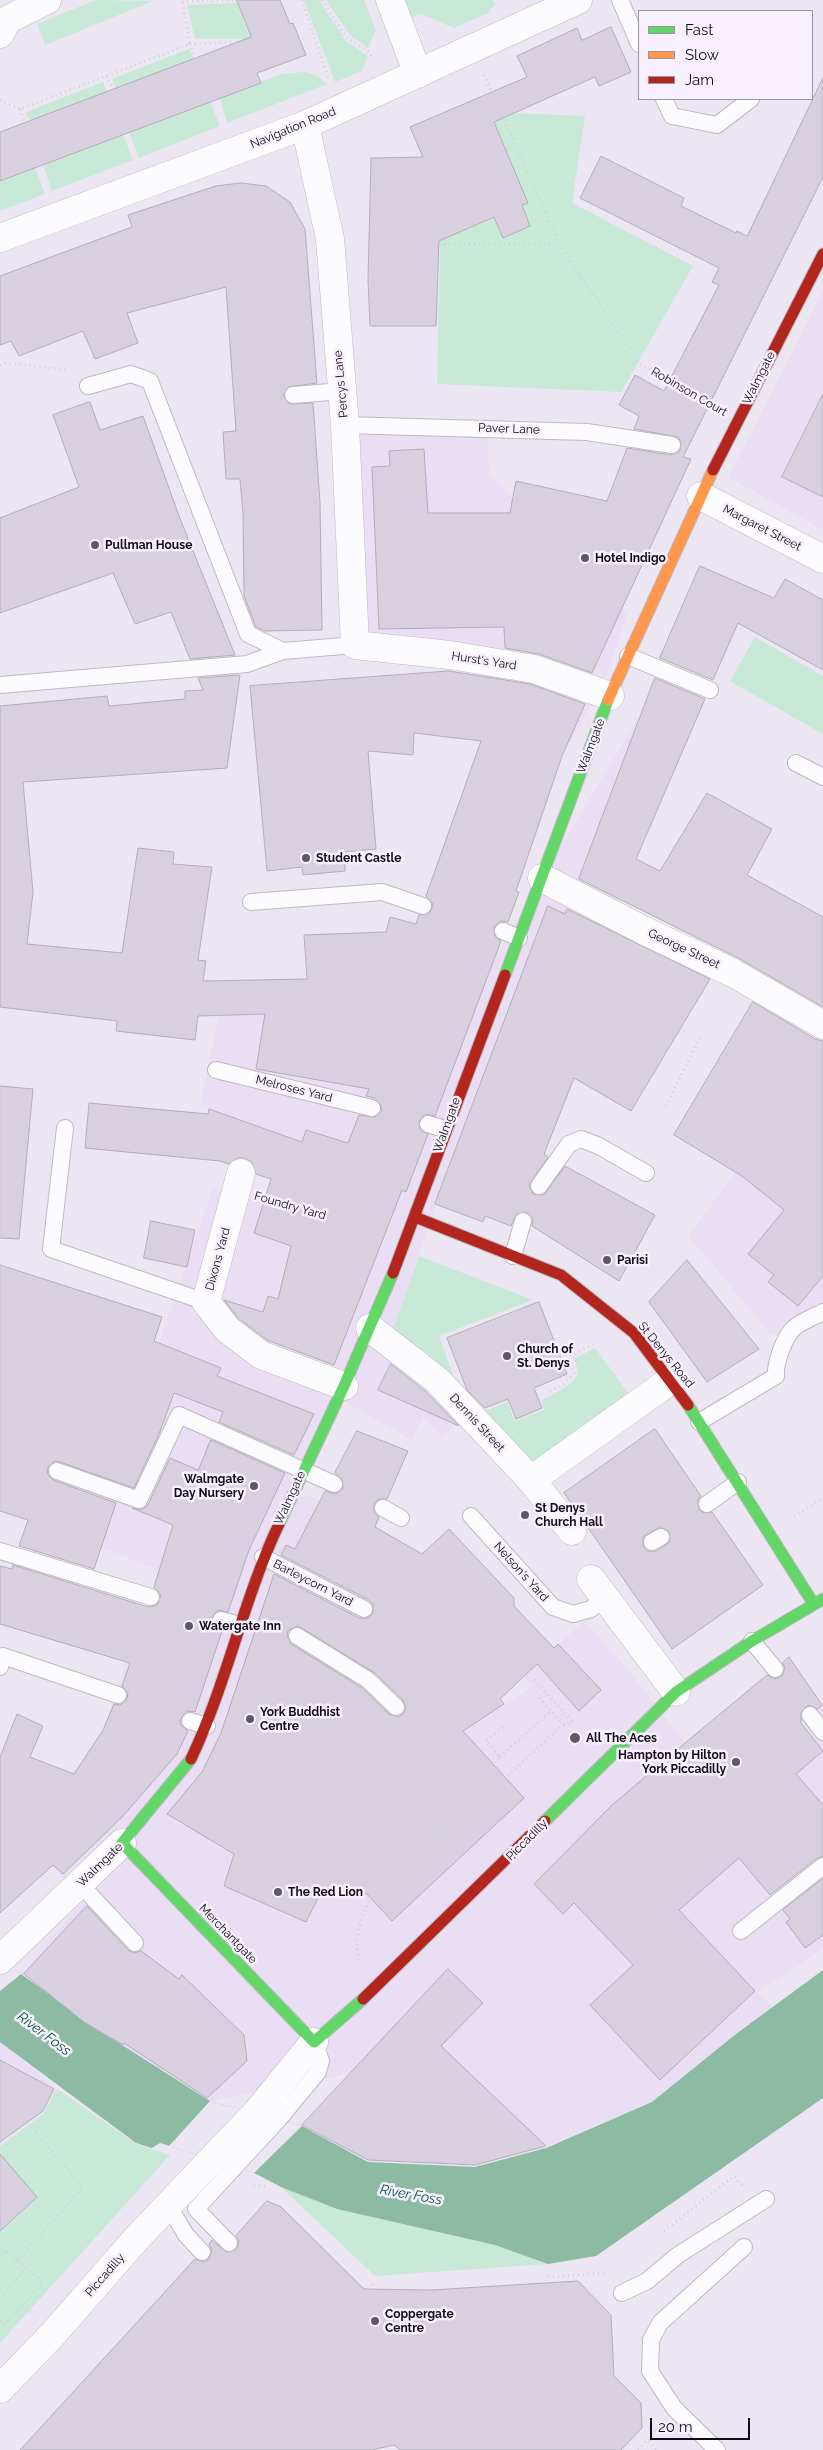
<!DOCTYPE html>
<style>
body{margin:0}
#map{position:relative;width:823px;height:2450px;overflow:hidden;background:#ece6f2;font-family:Raleway,sans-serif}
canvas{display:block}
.legend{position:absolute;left:638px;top:10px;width:175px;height:90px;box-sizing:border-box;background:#f8f0fe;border:1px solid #9b95a0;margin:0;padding:6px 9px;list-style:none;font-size:15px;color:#100c13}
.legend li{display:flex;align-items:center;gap:10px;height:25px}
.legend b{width:25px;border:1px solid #9b95a0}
.scale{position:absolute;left:650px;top:2418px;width:100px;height:22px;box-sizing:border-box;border:2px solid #100c13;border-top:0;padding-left:6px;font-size:15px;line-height:18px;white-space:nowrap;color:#100c13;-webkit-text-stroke:4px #f8f0fe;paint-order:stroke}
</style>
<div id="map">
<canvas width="823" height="2450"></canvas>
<ul class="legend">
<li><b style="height:6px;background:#63d668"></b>Fast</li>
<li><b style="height:6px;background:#ff974d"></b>Slow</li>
<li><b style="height:6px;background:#b3261e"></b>Jam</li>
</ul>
<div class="scale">20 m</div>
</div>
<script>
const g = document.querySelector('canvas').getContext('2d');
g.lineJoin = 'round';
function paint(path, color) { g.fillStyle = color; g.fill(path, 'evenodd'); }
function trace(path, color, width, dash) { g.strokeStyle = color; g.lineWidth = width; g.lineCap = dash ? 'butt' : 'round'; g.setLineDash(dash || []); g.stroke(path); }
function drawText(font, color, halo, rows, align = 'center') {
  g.font = font + ' Raleway,sans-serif'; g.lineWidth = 5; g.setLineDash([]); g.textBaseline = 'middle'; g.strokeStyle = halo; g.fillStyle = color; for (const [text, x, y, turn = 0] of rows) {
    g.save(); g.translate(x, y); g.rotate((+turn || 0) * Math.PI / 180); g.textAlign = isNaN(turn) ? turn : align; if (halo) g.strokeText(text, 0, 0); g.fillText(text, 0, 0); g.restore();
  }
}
paint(new Path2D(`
 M823,292V530L728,477Z
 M352,434L488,436L489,474L627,615L604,682L562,756L481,741L482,669L349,653Z
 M644,708L687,727L607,935L494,1051L433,1212L393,1329L433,1391L458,1422L442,1438L423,1416L412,1440L336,1397L291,1490L326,1503L404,1580L346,1648L291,1799L451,1738L532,1687L524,1676L584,1621L627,1668L685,1742L789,1657L823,1705V1948L783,1977L755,1991L773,2007L652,2102L546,2146L475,2165L353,2073L210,2101L100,2031L21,1974L83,1900L35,1849L103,1730L159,1570L50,1527L0,1334L159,1343L213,1188L290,1197L308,1143L200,1106L226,981L398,975L491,963Z
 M770,1123L823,1152V1310L771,1335L689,1236Z
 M0,2038L54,2089L43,2111L0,2142Z`), '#e9def3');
paint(new Path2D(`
 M96,0L153,1L45,45L37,24Z
 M304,0H319L345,40L368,56L362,71L335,82Z
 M326,0H364L376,30L368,48L350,35Z
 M402,0H493L495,4L488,13L454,28L421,14L410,18Z
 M238,3L251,39H195L187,5Z
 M189,49L194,59L116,88L112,79Z
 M304,72L316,75L327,84L227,123L220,98L281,74Z
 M103,82L107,92L30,121L26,112Z
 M210,102L220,126L139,158L129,132Z
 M513,113L585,116L572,203L693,266L621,392L437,384L441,201L455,234L494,217L503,238L530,226L522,205L527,203L493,121Z
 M123,135L133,160L52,191L43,165Z
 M35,168L45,194L0,211V181Z
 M755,637L823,676V734L730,681Z
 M419,1256L533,1300L439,1336L459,1391L393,1329Z
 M595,1348L630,1395L532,1466L478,1414L507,1402L515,1421L544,1410L542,1400C551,1395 579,1383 578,1371C578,1368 575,1363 574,1359Z
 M57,2089L136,2144L170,2155L0,2343V2231L8,2164L0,2153V2146L43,2114Z
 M281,2187L337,2209L495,2245L548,2264L375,2276Z`), '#c8e8d8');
paint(new Path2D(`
 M0,1952L21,1974L100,2031L210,2101L302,2126L368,2162L475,2167L546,2148L652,2102L736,2034L823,1970V2098L596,2256L548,2264L495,2245L337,2209L281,2187L254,2173L160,2143L152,2148L136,2143L0,2042Z`), '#8dbaa2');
paint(new Path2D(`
 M0,1952L21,1974L0,1991Z
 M210,2101L302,2126L254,2173L169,2146Z`), '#ece6f2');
const building = new Path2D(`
 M237,0H280L290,24L293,23L306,55L257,73L261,83L0,181V132L251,37Z
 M611,27L631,72L599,86L595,77L494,122L528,203L522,205L530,226L503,238L494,217L439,241L436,326H370L368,280L371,158L423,157L410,127L527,77L517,56L577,28L582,40Z
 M823,78V177L683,457L691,459L592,673L539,654L505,648L504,627L379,629L372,467L390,466L389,451L424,449L428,513H510L516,481L607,501L627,448L670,455L680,451L681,442L678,437L634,429L639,416L619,405L635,375L664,391L719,285L712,282L719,268L580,198L601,156L684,198L681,206L736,233L737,231L747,236Z
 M241,183L266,186L290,202L305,229L317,383L288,387L283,395L289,404L313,403L320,502L322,630L265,631L256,627L244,596L243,514L240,479H226L223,432L236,431L226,287L127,313L138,343L95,359L83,331L19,356L11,341L0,345V276L132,227L128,215L216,186Z
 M823,394V497L782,477Z
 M90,402L100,430L143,416L179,516L235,655L190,659L171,612L135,624L113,573L0,613V518L79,487L53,415Z
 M700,566L774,598L785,579L823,600V670L738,623L713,680L660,658Z
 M449,671L530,684L585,704L562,756L516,891L519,892L508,922L501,921L494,927L495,936L501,941L435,1116L425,1114L419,1121L420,1130L428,1134L406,1192L402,1190L334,1365L267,1340L238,1318L224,1300L263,1312L268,1296L278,1299L291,1246L254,1233L271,1179L256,1174L252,1162L245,1158H237L229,1164L220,1161L85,1148L89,1103L208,1114L209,1109L302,1142L306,1130L348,1143L359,1115L375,1117L382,1111L381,1105L375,1098L366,1096L369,1089L256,1069L265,1014L198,1016L195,1040L116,1031L117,1021L0,1007V706L107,696L109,706L185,699V691L203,690L198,678L240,675L227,768L23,782L33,892L27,944L122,953L138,848L174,852L173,864L212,867L198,960L206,961L203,981L307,979L304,935L386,932L390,917L416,924L419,915L430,913L433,904L426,896L481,741L414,733L413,755L368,751L376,849L345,852V871L303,875L302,867L267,871L250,686Z
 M655,678L705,699L636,859L660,871L707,793L772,829L747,875L823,917V1007L740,959L579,879Z
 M548,906L565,914L567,909L710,979L631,1111L574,1078L544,1154L548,1157L529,1185L533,1194L544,1195L565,1166L655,1215L619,1281L532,1226L533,1218L526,1212L516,1214L511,1226L485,1216L483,1222L435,1204Z
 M753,1002L815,1039L823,1041V1276L798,1306L768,1282L774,1275L748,1254L784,1210L742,1176L674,1135Z
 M0,1086L33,1089L19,1239L0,1238Z
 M151,1221L195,1230L187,1267L144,1258Z
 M687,1260L759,1349L707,1382L649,1302Z
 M0,1265L162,1317L154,1341L221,1368L217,1376L314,1414L294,1455L219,1422L223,1412L174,1393L159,1434L134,1488L60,1462L55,1461L48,1467L47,1473L53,1480L116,1503L94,1569L19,1546L28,1520L0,1511Z
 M539,1302L567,1374L534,1388L542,1408L516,1419L508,1399L485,1408L467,1390L447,1338Z
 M391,1364L426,1392L459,1426L378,1390Z
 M655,1429L701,1496L698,1500L699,1509L703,1513L712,1512L763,1585L672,1649L564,1493ZM661,1527L669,1532L670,1542L656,1551H647L643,1546V1537Z
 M357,1431L408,1451L387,1499H378L374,1504V1513L379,1517L375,1527L422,1554L449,1529L514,1598V1606L554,1648L558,1644L601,1690L579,1711L537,1664L500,1699L504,1704L463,1731L524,1798L392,1921L367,1894L321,1892L306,1922L224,1886L234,1854L167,1814L202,1772L221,1733L274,1574L359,1618H369L373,1613V1604L369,1600L281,1555L286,1545L295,1549L325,1491L336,1494L343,1488L342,1479L335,1473ZM298,1626L375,1673L403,1700L406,1709L403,1714L398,1717L389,1714L362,1688L291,1644L287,1636L288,1631Z
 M211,1440L285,1473L249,1550L228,1612L218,1610L212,1617L214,1627L222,1631L195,1712L187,1711L181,1718L180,1724L188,1731L177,1754L123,1816L88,1850L63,1874L53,1865L0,1913V1757L17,1714L43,1726L30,1757L74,1774L103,1730L114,1704L120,1705L127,1699L128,1693L122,1686L130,1663L0,1624V1566L12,1569L13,1565L148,1607L157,1605L161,1595L154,1587L173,1525L132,1508L141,1510L148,1505L170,1458L198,1470Z
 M789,1657L822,1705L818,1709L808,1705L801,1712V1723L823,1751L796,1774L823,1805V1856L817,1858L770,1895L739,1858L679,1910L755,1991L660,2080L590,2005L633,1965L574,1903L563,1914L534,1884L611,1806L685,1743L767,1675L776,1679L782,1676L785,1668L783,1663Z
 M823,1879V1935L805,1948L786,1922L790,1919L783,1910Z
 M87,1906L128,1950L133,1953L141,1951L179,1979L182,1975L244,2035L247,2061L207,2098L124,2043L123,2045L84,2022L24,1974Z
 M448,1969L483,2003L441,2046L546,2146L475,2165L368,2160L302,2125Z
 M0,2060L54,2089L43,2111L0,2142Z
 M0,2154L37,2197L0,2231Z
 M267,2201L281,2207L364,2289L431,2290L578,2281L611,2315L614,2376L641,2403L642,2428L621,2450H400L394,2445L371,2450H20L195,2259L204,2262L209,2259L212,2250L209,2244L212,2240L226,2252L236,2250L239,2241L236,2236Z`);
paint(building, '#d8cfdf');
trace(building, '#b2aeb7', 1);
const lane = new Path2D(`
 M620,0L639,44
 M664,99L672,116L717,125L751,99
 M88,386L131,374L150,381L248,634L283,651L355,645
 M293,395L342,391
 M345,425L587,432L672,445
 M628,656L710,690
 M0,685L247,664L283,651
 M796,763L823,777
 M251,902L382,892L423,906
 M503,931L519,938
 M216,1070L372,1108
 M428,1124L445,1129
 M65,1128L51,1249L206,1302
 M539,1186L569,1144L581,1139L599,1146L646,1173
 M513,1256L523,1221
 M699,1422L776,1376C775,1363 784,1337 794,1328C802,1321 814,1317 823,1312
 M57,1471L139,1500L179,1415L334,1484
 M707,1504L738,1482
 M383,1508L401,1518
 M471,1516L553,1607L573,1614L591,1609L605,1597
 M652,1542L661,1537
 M0,1551L151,1597
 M263,1557L364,1609
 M221,1620L239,1625
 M297,1636L368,1680L396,1707
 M752,1641L775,1669
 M0,1667L3,1656L118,1695
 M810,1715L823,1732
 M190,1721L207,1726
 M80,1884L135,1943
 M741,1931L823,1866
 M168,2205L186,2235L202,2252
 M229,2243L196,2209L279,2119L318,2072L321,2061L314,2042
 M622,2293L647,2281L678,2255L766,2199
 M717,2450L674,2408L650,2371L651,2340L660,2323L744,2247`);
const street = new Path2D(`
 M390,0L418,74
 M0,34L7,20L47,0
 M305,125L330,239L345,425L355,645L450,655L534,669L610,696
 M0,238L305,125L578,0
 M701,496L823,559
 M542,878L643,930L733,973L823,1025
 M241,1173L206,1302L227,1329L261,1355L344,1386
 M370,1328L437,1380L531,1480L572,1531
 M531,1480L671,1380
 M591,1579L676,1692
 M0,1960L122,1843
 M0,2389L54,2333L137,2238L257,2112L314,2042`);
const fast = new Path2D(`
 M505,975L608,700
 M688,1405L813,1603
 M279,1524L344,1386L393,1273
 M191,1759L122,1843L314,2042L363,1999
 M545,1821L676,1692L752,1641L823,1599`);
const slow = new Path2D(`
 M608,700L713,470`);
const jam = new Path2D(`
 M713,470L823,254
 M415,1217L561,1275L634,1333L688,1405
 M393,1273L505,975
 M191,1759C227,1683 243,1600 279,1524
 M363,1999L545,1821`);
trace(lane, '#beb9c2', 18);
trace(street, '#beb9c2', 29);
trace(fast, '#beb9c2', 13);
trace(slow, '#beb9c2', 13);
trace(jam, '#beb9c2', 13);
trace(new Path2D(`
 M302,0L329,80
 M322,0L346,37L369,52L373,60
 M182,1L237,0
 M196,58L190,44L239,42
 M484,75L559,243L639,363L711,405
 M106,76L113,89
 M0,100L20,109L190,44L182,0
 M20,109L25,123
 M439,244L559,243
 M0,365L8,363L69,370
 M666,1106L700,1037
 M265,1199L343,1222
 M550,1391L564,1384L574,1373L568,1357L596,1343
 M794,1516L823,1498
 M534,1680L572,1721L565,1726L563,1724
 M500,1757L550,1712
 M486,1786L496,1796
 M427,1846L443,1831L446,1834
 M395,1874L392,1870L490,1782L482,1773L500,1757L486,1741L504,1726
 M384,1884L395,1874L399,1878L563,1724L539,1698
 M359,1960C353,1938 361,1916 371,1897
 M254,2185L266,2187
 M664,2231L734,2176L742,2185
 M0,2256L5,2250L43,2282L5,2325L0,2321
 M17,2260L83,2188L34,2130
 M548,2277L605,2273
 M373,2284L374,2289
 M0,2298L26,2268
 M22,2305L31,2312
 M649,2441L657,2450
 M372,2448L373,2450
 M638,2450L658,2429`), '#d2d1d4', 3, [1, 4]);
trace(lane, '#fcfbfd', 16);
trace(street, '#fcfbfd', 28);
trace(fast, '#63d668', 11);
trace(slow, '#ff974d', 11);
trace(jam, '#b3261e', 11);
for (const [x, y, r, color] of [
 [95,545,5,"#5d5861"],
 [585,558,5,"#5d5861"],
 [306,858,5,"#5d5861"],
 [607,1260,5,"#5d5861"],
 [507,1356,5,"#5d5861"],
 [254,1486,5,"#5d5861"],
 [525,1515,5,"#5d5861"],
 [189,1626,5,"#5d5861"],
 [250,1719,5,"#5d5861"],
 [575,1738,6,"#5d5861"],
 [736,1762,5,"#5d5861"],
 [278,1892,5,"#5d5861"],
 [375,2321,5,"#5d5861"]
]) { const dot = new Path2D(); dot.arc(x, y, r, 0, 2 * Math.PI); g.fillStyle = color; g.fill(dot); trace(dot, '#f8f0fe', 2); }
drawText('12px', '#100c13', '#f8f0fe', [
 ["Navigation Road",293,128,-22],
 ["Walmgate",759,378,-63],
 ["Percys Lane",341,384,-95],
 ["Robinson Court",689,392,30],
 ["Paver Lane",509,429,2],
 ["Margaret Street",762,528,27],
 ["Hurst's Yard",484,661,9],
 ["Walmgate",591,746,-69],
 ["George Street",684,949,25],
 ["Melroses Yard",294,1089,14],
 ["Walmgate",447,1125,-70],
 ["Foundry Yard",290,1206,16],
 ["Dixons Yard",218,1259,-75],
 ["St Denys Road",666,1355,51],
 ["Dennis Street",477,1423,47],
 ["Walmgate",290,1498,-65],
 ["Nelson's Yard",521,1572,48],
 ["Barleycorn Yard",313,1583,27],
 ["Piccadilly",527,1840,-45],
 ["Walmgate",100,1865,-44],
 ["Merchantgate",228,1934,46],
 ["Piccadilly",105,2275,-49]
]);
drawText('bold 12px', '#100c13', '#f8f0fe', [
 ["Pullman House",105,545],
 ["Hotel Indigo",595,558],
 ["Student Castle",316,858],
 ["Parisi",617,1260],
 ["Church of",517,1349],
 ["St. Denys",517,1363],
 ["Walmgate",244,1479,"right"],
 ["Day Nursery",244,1493,"right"],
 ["St Denys",535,1508],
 ["Church Hall",535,1522],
 ["Watergate Inn",199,1626],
 ["York Buddhist",260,1712],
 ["Centre",260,1726],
 ["All The Aces",586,1738],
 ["Hampton by Hilton",726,1755,"right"],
 ["York Piccadilly",726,1769,"right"],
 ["The Red Lion",288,1892],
 ["Coppergate",385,2314],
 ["Centre",385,2328]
], 'left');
drawText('italic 14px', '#005834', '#f8f0fe', [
 ["River Foss",44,2034,37],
 ["River Foss",411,2195,10]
]);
</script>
